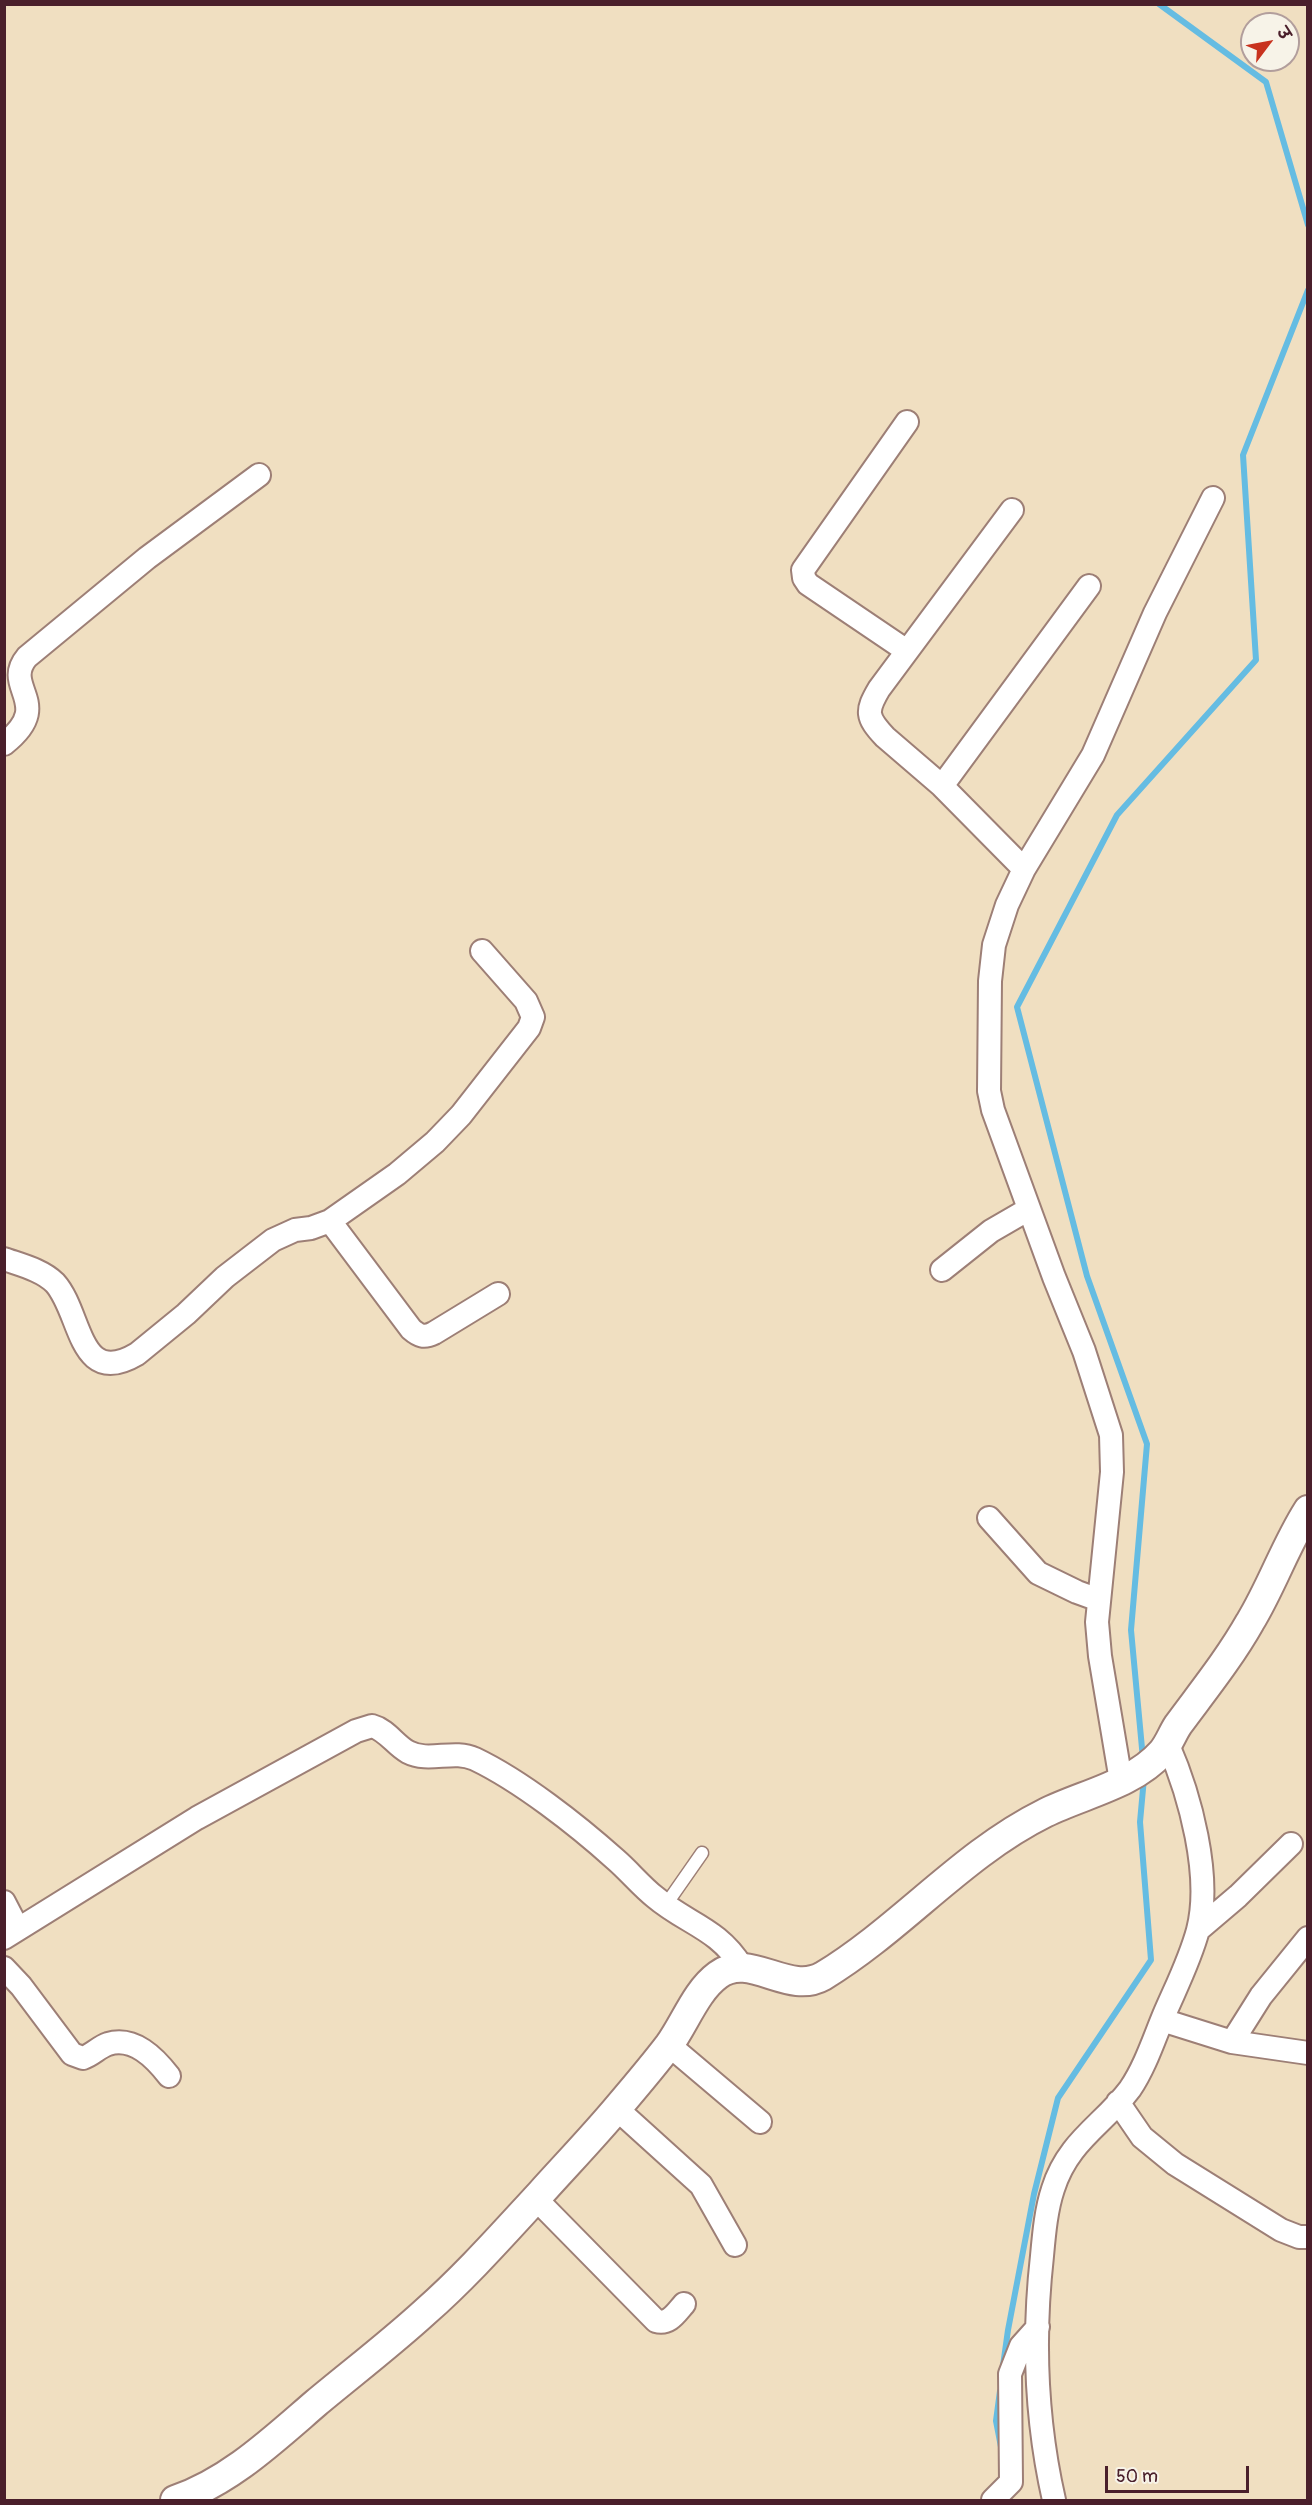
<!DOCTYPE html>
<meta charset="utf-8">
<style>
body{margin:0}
#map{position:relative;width:1312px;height:2505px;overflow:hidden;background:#f0dfc1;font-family:Pangolin,"Playpen Sans Deva",sans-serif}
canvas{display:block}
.frame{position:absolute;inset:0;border:6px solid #4a1f2b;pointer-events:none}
.north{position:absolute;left:1240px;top:12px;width:60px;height:60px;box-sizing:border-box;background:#f7f3e8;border:2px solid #b29e9c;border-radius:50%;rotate:58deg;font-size:16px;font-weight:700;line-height:24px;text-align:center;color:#4a1f2b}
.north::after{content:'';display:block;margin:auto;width:21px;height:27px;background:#c8321e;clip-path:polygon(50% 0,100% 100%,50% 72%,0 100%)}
.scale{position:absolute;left:1105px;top:2466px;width:144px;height:27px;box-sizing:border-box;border:3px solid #4a1f2b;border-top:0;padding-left:8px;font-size:18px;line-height:21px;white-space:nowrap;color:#4a1f2b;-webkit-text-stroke:4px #f7f3e8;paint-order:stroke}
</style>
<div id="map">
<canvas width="1312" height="2505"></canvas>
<div class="frame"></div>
<div class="north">उ</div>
<div class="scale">50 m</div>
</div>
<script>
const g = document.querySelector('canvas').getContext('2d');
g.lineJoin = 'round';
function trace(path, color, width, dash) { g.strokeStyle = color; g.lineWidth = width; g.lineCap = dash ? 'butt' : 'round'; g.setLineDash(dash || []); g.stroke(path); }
trace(new Path2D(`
 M1159,4L1266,82L1308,225
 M1143,1759L1131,1630L1147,1444L1087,1276L1017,1007L1117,815L1256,660L1243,455L1308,290
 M1003,2366L1008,2330L1034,2194L1058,2098L1151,1960L1140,1822L1144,1778
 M1000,2391L996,2421L1001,2447`), '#65bce2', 6);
const service = new Path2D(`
 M665,1906L702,1853`);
const minor = new Path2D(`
 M907,422L803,570L804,578L808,584L907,651
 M1012,510L879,689C866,711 866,717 885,737L942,786L1024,869
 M4,744C56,703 1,688 27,657L147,558L259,475
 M942,786L1089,586
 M330,1221L411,1329C419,1336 424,1338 434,1333L498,1294
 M4,1259C21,1265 42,1270 55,1283C82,1313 78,1389 137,1354L186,1314L225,1277L273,1240L295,1230L311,1228L330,1221L397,1174L435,1142L461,1115L529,1028L533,1017L526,1001L482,951
 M942,1270L991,1231L1029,1209
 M989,1518L1038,1573L1077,1592L1099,1600
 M1121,1781L1100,1656L1097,1622L1112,1472L1111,1435L1084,1351L1054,1277L993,1110L989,1091L990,981L994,945L1007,905L1024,869L1093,755L1155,613L1213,498
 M4,1902L18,1929
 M1198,1930L1238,1896L1291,1844
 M4,1938L197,1818L356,1731L372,1726C387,1730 395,1745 408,1752C429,1763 453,1749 475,1759C521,1781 577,1825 615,1859C629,1871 641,1886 655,1897C687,1924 718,1928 742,1967
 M4,1968L21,1986L72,2054L83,2058C92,2055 99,2047 108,2044C134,2036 155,2058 169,2076
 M1162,2020L1232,2042L1308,2053
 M1232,2042L1261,1996L1308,1938
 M669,2045L760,2122
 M1118,2102L1142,2137L1175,2164L1281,2230L1299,2237H1308
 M617,2109L701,2185L735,2245
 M535,2198L656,2321C669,2325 676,2313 684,2304
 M993,2500L1011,2482L1010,2374L1021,2346L1038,2327
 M1054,2500C1036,2421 1033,2337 1042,2256C1044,2234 1046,2210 1053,2189C1068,2141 1103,2125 1130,2089C1145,2067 1154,2039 1164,2015C1176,1987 1190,1960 1198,1930C1212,1876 1190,1795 1168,1745`);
const tertiary = new Path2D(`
 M175,2500C229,2482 273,2440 316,2403C352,2373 390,2344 425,2312C466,2276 503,2234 540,2194C566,2165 594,2136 619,2106C636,2086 653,2066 669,2045C685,2023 696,1991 718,1975C750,1951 788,1996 823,1976C902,1928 962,1854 1045,1813C1083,1794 1133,1785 1162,1752C1169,1744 1172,1734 1178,1725C1203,1691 1229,1659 1250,1622C1272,1586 1285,1546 1308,1510`);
trace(service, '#9d7f76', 15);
trace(minor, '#9d7f76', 26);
trace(tertiary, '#9d7f76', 32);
trace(service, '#fff', 12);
trace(minor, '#fff', 22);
trace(tertiary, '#fff', 28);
</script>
